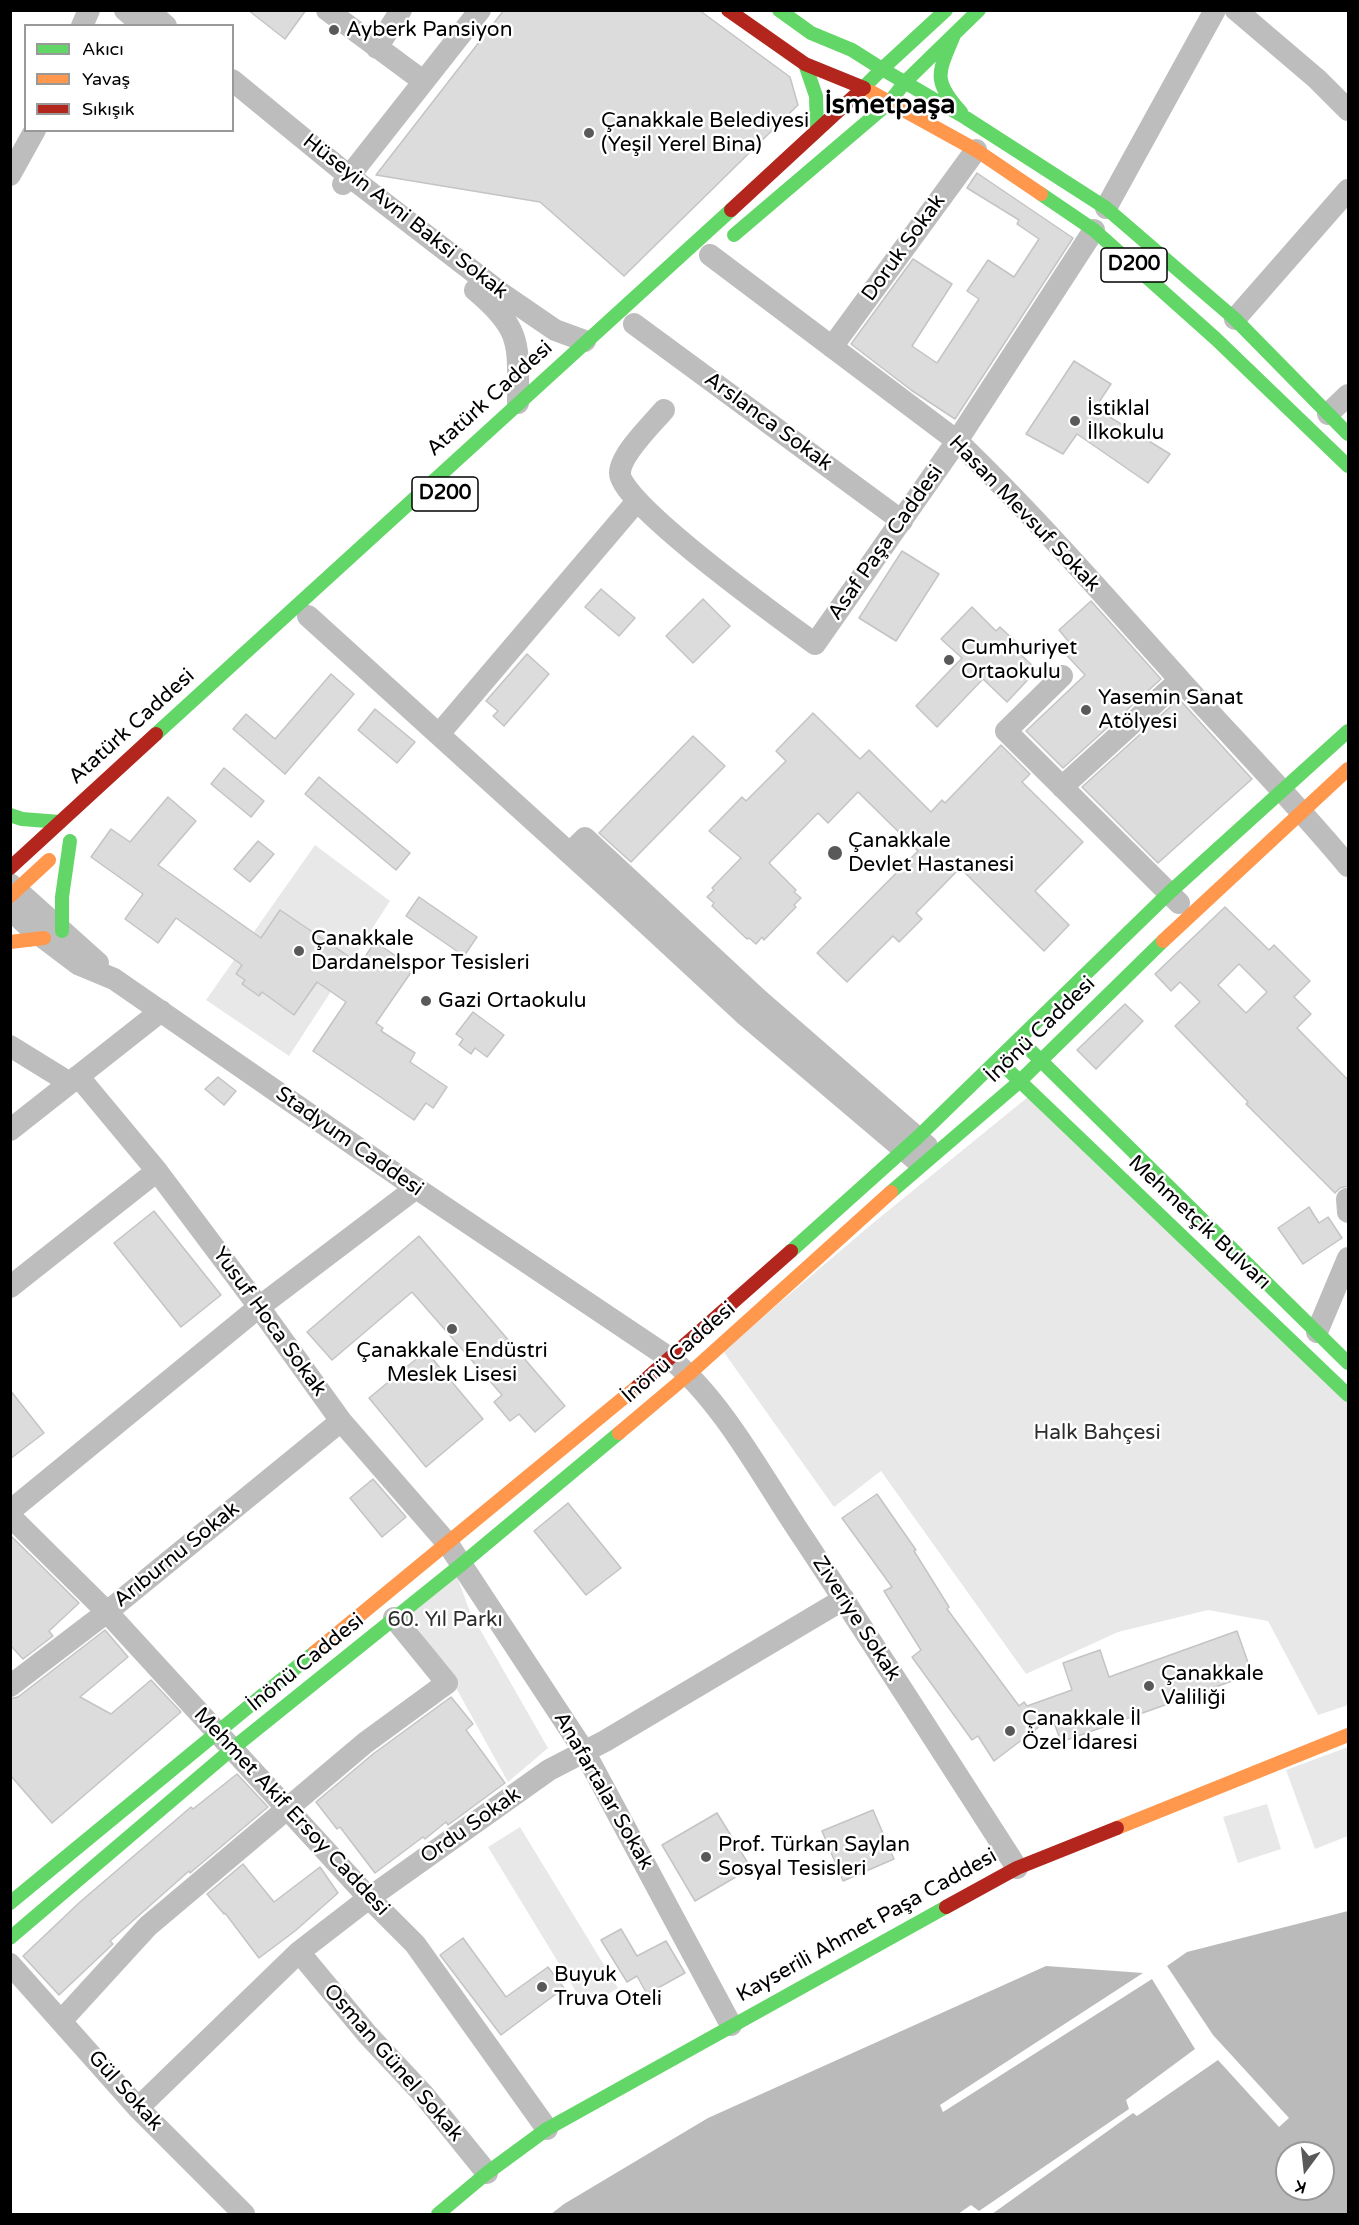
<!DOCTYPE html>
<meta charset="utf-8">
<style>
body{margin:0}
#map{position:relative;width:1359px;height:2225px;overflow:hidden;background:#fff;font-family:"Varela Round",sans-serif}
canvas{display:block}
.frame{position:absolute;inset:0;border:12px solid #000;pointer-events:none}
.legend{position:absolute;left:24px;top:24px;width:210px;height:108px;box-sizing:border-box;background:#fff;border:2px solid #999;margin:0;padding:8px 10px;list-style:none;font-size:18px;color:#000}
.legend li{display:flex;align-items:center;gap:12px;height:30px}
.legend b{width:30px;border:2px solid #999}
.north{position:absolute;left:1275px;top:2141px;width:60px;height:60px;box-sizing:border-box;background:#fff;border:2px solid #999;border-radius:50%;rotate:195deg;font-size:16px;font-weight:700;line-height:24px;text-align:center;color:#000}
.north::after{content:'';display:block;margin:auto;width:21px;height:27px;background:#595959;clip-path:polygon(50% 0,100% 100%,50% 72%,0 100%)}
</style>
<div id="map">
<canvas width="1359" height="2225"></canvas>
<div class="frame"></div>
<ul class="legend">
<li><b style="height:8px;background:#63d668"></b>Akıcı</li>
<li><b style="height:8px;background:#ff974d"></b>Yavaş</li>
<li><b style="height:8px;background:#b3261e"></b>Sıkışık</li>
</ul>
<div class="north">K</div>
</div>
<script>
const g = document.querySelector('canvas').getContext('2d');
g.lineJoin = 'round';
function paint(path, color) { g.fillStyle = color; g.fill(path, 'evenodd'); }
function trace(path, color, width, dash) { g.strokeStyle = color; g.lineWidth = width; g.lineCap = dash ? 'butt' : 'round'; g.setLineDash(dash || []); g.stroke(path); }
function drawText(font, color, halo, rows, align = 'center') {
  g.font = font + ' "Varela Round",sans-serif'; g.lineWidth = 5; g.setLineDash([]); g.textBaseline = 'middle'; g.strokeStyle = halo; g.fillStyle = color; for (const [text, x, y, turn = 0] of rows) {
    g.save(); g.translate(x, y); g.rotate((+turn || 0) * Math.PI / 180); g.textAlign = isNaN(turn) ? turn : align; if (halo) g.strokeText(text, 0, 0); g.fillText(text, 0, 0); g.restore();
  }
}
paint(new Path2D(`
 M315,845L390,901L289,1056L206,1000Z
 M1028,1097L1348,1400V1705L1318,1715L1268,1621L1208,1610L1118,1632L1026,1674L881,1471L834,1507L723,1351L873,1223Z
 M456,1574L470,1612L548,1748L508,1782L450,1677L408,1614Z
 M1348,1747V1836L1315,1849L1286,1770Z
 M1267,1804L1281,1849L1238,1863L1223,1817Z
 M520,1827L618,1988L586,2008L488,1847Z`), '#e8e8e8');
paint(new Path2D(`
 M1348,1911V2214H992L1133,2113L1137,2116L1218,2060L1279,2127L1289,2118L1213,2035L1167,1966L1187,1952ZM1287,2153H1323V2189H1287Z
 M1046,1966L1143,1973L940,2105L943,2112L1152,1979L1195,2049L1126,2100L1129,2109L979,2211L971,2205L958,2214H551L564,2204L708,2118Z`), '#bababa');
const building = new Path2D(`
 M248,10H306L285,39Z
 M504,10H699L790,77L798,105L624,276L540,202L376,175Z
 M977,173L1073,238L955,419L911,390L851,344L913,259L952,284L912,346L937,363L979,299L967,291L988,260L1014,277L1039,239L1017,224L1019,220L967,188Z
 M1074,361L1111,384L1095,408L1170,454L1148,483L1077,434L1063,454L1026,434Z
 M902,551L939,574L896,641L859,618Z
 M601,589L635,618L619,636L585,607Z
 M703,599L730,626L693,663L666,636Z
 M1091,601L1161,679L1063,768L1026,731L1085,675L1061,649L1069,642L1059,630Z
 M972,607L996,631L1000,627L1016,642L1012,646L1037,670L1007,702L983,679L937,727L916,706L962,658L941,639Z
 M527,654L549,674L504,726L493,716L498,711L486,701Z
 M331,674L354,694L285,774L233,729L246,714L275,739Z
 M1179,699L1252,779L1158,863L1082,787Z
 M375,709L415,742L397,763L358,730Z
 M813,713L860,759L869,750L931,812L942,800L945,803L1001,745L1030,774L1022,782L1083,842L1035,891L1069,925L1044,951L960,868L916,913L922,919L899,942L893,936L847,982L817,953L918,851L858,792L828,823L818,813L769,863L796,890L794,892L801,898L794,905L796,907L764,940L762,937L756,944L749,938L747,939L712,906L714,903L707,897L714,890L712,888L741,858L709,831L742,797L746,801L786,761L776,751Z
 M693,736L725,766L631,862L599,833Z
 M224,768L264,801L251,817L211,784Z
 M319,777L410,853L396,870L305,794Z
 M168,797L196,821L158,865L261,938L280,910L360,964L375,942L414,968L376,1023L383,1028L381,1031L415,1053L410,1062L447,1087L433,1108L426,1103L414,1120L313,1051L346,1002L317,982L294,1015L262,992L259,996L242,984L245,980L236,974L242,965L176,918L158,943L125,919L143,894L91,857L111,829L130,842Z
 M258,841L274,854L250,882L234,869Z
 M419,897L477,937L464,956L406,916Z
 M1225,907L1269,950L1274,945L1310,981L1294,997L1311,1014L1297,1028L1348,1080V1186L1340,1188L1335,1193L1246,1104L1248,1102L1175,1026L1200,1002L1180,982L1171,991L1155,974ZM1239,964L1267,992L1246,1013L1218,985Z
 M1125,1004L1143,1021L1096,1069L1077,1050Z
 M473,1012L504,1035L487,1057L475,1048L471,1054L459,1045L463,1039L456,1034Z
 M218,1077L236,1091L224,1105L205,1089Z
 M1309,1207L1319,1223L1328,1217L1342,1238L1303,1264L1278,1228Z
 M154,1211L221,1295L181,1327L114,1243Z
 M419,1236L565,1406L535,1432L519,1414L510,1421L494,1402L502,1395L412,1292L332,1360L307,1332Z
 M426,1351L483,1419L426,1467L369,1398Z
 M10,1390L44,1433L10,1459Z
 M373,1479L406,1517L382,1537L350,1498Z
 M877,1494L916,1550L914,1551L949,1607L947,1609L1019,1706L1024,1702L1027,1706L1072,1690L1063,1663L1100,1650L1109,1677L1237,1631L1252,1674L1061,1742L1052,1717L994,1761L978,1736L972,1740L912,1657L921,1650L884,1591L892,1587L842,1518Z
 M568,1503L621,1568L586,1595L534,1531Z
 M10,1535L79,1603L49,1631L53,1636L23,1659L10,1645Z
 M105,1630L128,1657L80,1697L111,1714L151,1680L181,1712L52,1823L10,1775V1699L18,1697Z
 M451,1697L473,1724L466,1730L505,1783L448,1825L446,1822L425,1839L423,1837L375,1873L340,1827L337,1829L316,1802L373,1754Z
 M237,1774L268,1807L190,1873L189,1871L110,1941L113,1944L59,1995L23,1956L80,1902L191,1807L193,1809Z
 M873,1810L894,1859L843,1881L822,1831Z
 M717,1813L751,1868L695,1901L662,1845Z
 M243,1864L274,1902L320,1867L338,1893L295,1931L259,1958L225,1913L224,1914L207,1894Z
 M621,1929L637,1956L666,1941L685,1973L647,1994L637,1976L627,1982L601,1940Z
 M463,1938L506,1997L548,1967L564,1988L501,2035L440,1955Z`);
paint(building, '#dcdcdc');
trace(building, '#c4c4c4', 1.5);
trace(new Path2D(`
 M125,10L144,26
 M148,10L166,26
 M327,10L423,81
 M1236,10L1317,79L1348,110
 M82,26L89,10
 M377,48L401,10
 M232,80L349,176L501,293L555,330L585,341
 M10,175L35,130
 M343,184L480,10
 M1106,208L1215,10
 M710,255L957,441C1036,517 1107,599 1180,680C1236,742 1295,802 1348,866
 M475,290C523,330 518,344 518,403
 M1235,319L1348,190
 M634,324L902,521
 M832,347L976,150
 M664,410C652,424 620,455 620,473C619,503 784,621 815,644L957,441L1094,230
 M1328,414L1348,395
 M308,616L620,899L744,1014L915,1159
 M1062,676L1006,731L1179,903
 M439,734L637,501
 M1062,787L1180,680
 M570,853L585,838L758,999L927,1146
 M10,884L98,963
 M10,909L29,927L78,964L114,979L416,1188L671,1359C722,1402 759,1471 796,1527C871,1640 944,1754 1017,1868
 M10,1046L70,1083
 M78,1076L157,1171L259,1307L341,1421L448,1544L584,1751L731,2025
 M10,1130L161,1011
 M1347,1199L1348,1212
 M10,1287L157,1171
 M1317,1332L1348,1258
 M10,1511L259,1307L416,1188
 M10,1516L107,1612L369,1898L415,1944L547,2129
 M10,1686L107,1612L341,1421
 M299,1952L367,2034L423,2094L487,2173
 M10,1964L138,2108L244,2214
 M62,2020L148,1926L365,1743L447,1683L394,1618
 M138,2108L299,1952L369,1898L549,1770L605,1741L844,1599`), '#bdbdbd', 22);
trace(new Path2D(`
 M779,10L811,33L852,50L882,69L946,10
 M954,35C938,73 932,80 961,112
 M805,64L816,96L817,130
 M905,82L979,10
 M862,89L882,69L966,118L1106,208L1235,319L1348,434
 M1041,194L1094,230L1216,339L1348,466
 M734,235L889,103L905,82
 M156,734L731,210
 M10,815L22,819L60,822
 M62,931V897L70,841
 M1026,1046L1348,1363
 M1004,1066L1348,1395
 M891,1192L1019,1082L1163,941
 M791,1251L918,1137L1169,893L1348,731
 M10,1903L315,1652
 M10,1938L232,1749L462,1564L619,1433
 M438,2214L487,2173L547,2129L946,1907`), '#63d668', 14);
trace(new Path2D(`
 M871,92L976,150L1041,194
 M10,896L49,860
 M1163,941L1348,769
 M10,942L44,938
 M619,1433L689,1374L891,1192
 M315,1652L638,1386
 M1117,1828L1348,1735`), '#ff974d', 14);
trace(new Path2D(`
 M728,10L805,64L864,88
 M731,210L862,89
 M10,868L156,734
 M638,1386L791,1251
 M946,1907L1017,1868L1117,1828`), '#b3261e', 14);
for (const [x, y, r, color] of [
 [334,30,6,"#595959"],
 [589,133,6,"#595959"],
 [1075,421,6,"#595959"],
 [949,660,6,"#595959"],
 [1086,710,6,"#595959"],
 [835,853,8,"#595959"],
 [299,951,6,"#595959"],
 [426,1001,6,"#595959"],
 [452,1329,6,"#595959"],
 [1149,1686,6,"#595959"],
 [1010,1731,6,"#595959"],
 [706,1857,6,"#595959"],
 [542,1987,6,"#595959"]
]) { const dot = new Path2D(); dot.arc(x, y, r, 0, 2 * Math.PI); g.fillStyle = color; g.fill(dot); trace(dot, '#fff', 2); }
for (const [x, y, w] of [
 [1134,265,66],
 [445,494,66]
]) { const box = new Path2D(); box.roundRect(x - w / 2, y - 17, w, 34, 4.5); g.fillStyle = '#fff'; g.fill(box); trace(box, '#000', 1.5); }
drawText('bold 20px', '#000', null, [
 ["D200",1134,265],
 ["D200",445,494]
]);
drawText('21px', '#000', '#fff', [
 ["Ayberk Pansiyon",346,30],
 ["Çanakkale Belediyesi",601,121],
 ["(Yeşil Yerel Bina)",601,145],
 ["İstiklal",1087,409],
 ["İlkokulu",1087,433],
 ["Cumhuriyet",961,648],
 ["Ortaokulu",961,672],
 ["Yasemin Sanat",1098,698],
 ["Atölyesi",1098,722],
 ["Çanakkale",848,841],
 ["Devlet Hastanesi",848,865],
 ["Çanakkale",311,939],
 ["Dardanelspor Tesisleri",311,963],
 ["Gazi Ortaokulu",438,1001],
 ["Çanakkale Endüstri",452,1351,"center"],
 ["Meslek Lisesi",452,1375,"center"],
 ["Çanakkale",1161,1674],
 ["Valiliği",1161,1698],
 ["Çanakkale İl",1022,1719],
 ["Özel İdaresi",1022,1743],
 ["Prof. Türkan Saylan",718,1845],
 ["Sosyal Tesisleri",718,1869],
 ["Buyuk",554,1975],
 ["Truva Oteli",554,1999]
], 'left');
drawText('21px', '#000', '#fff', [
 ["Hüseyin Avni Baksi Sokak",405,217,38],
 ["Doruk Sokak",904,248,-54],
 ["Atatürk Caddesi",490,399,-42],
 ["Arslanca Sokak",768,422,36],
 ["Hasan Mevsuf Sokak",1024,514,46],
 ["Asaf Paşa Caddesi",886,543,-55],
 ["Atatürk Caddesi",132,727,-42],
 ["İnönü Caddesi",1041,1030,-44],
 ["Stadyum Caddesi",349,1142,35],
 ["Mehmetçik Bulvarı",1199,1223,43],
 ["Yusuf Hoca Sokak",269,1322,54],
 ["İnönü Caddesi",679,1353,-41],
 ["Arıburnu Sokak",177,1555,-39],
 ["Ziveriye Sokak",856,1619,57],
 ["İnönü Caddesi",306,1663,-39],
 ["Anafartalar Sokak",603,1791,60],
 ["Mehmet Akif Ersoy Caddesi",291,1812,47],
 ["Ordu Sokak",471,1826,-35],
 ["Kayserili Ahmet Paşa Caddesi",867,1926,-29],
 ["Osman Günel Sokak",393,2063,49],
 ["Gül Sokak",125,2091,48]
]);
drawText('21px', '#2d2d2d', '#fff', [
 ["Halk Bahçesi",1097,1433],
 ["60. Yıl Parkı",445,1620]
]);
drawText('bold 27px', '#000', '#fff', [
 ["İsmetpaşa",890,106]
]);
</script>
